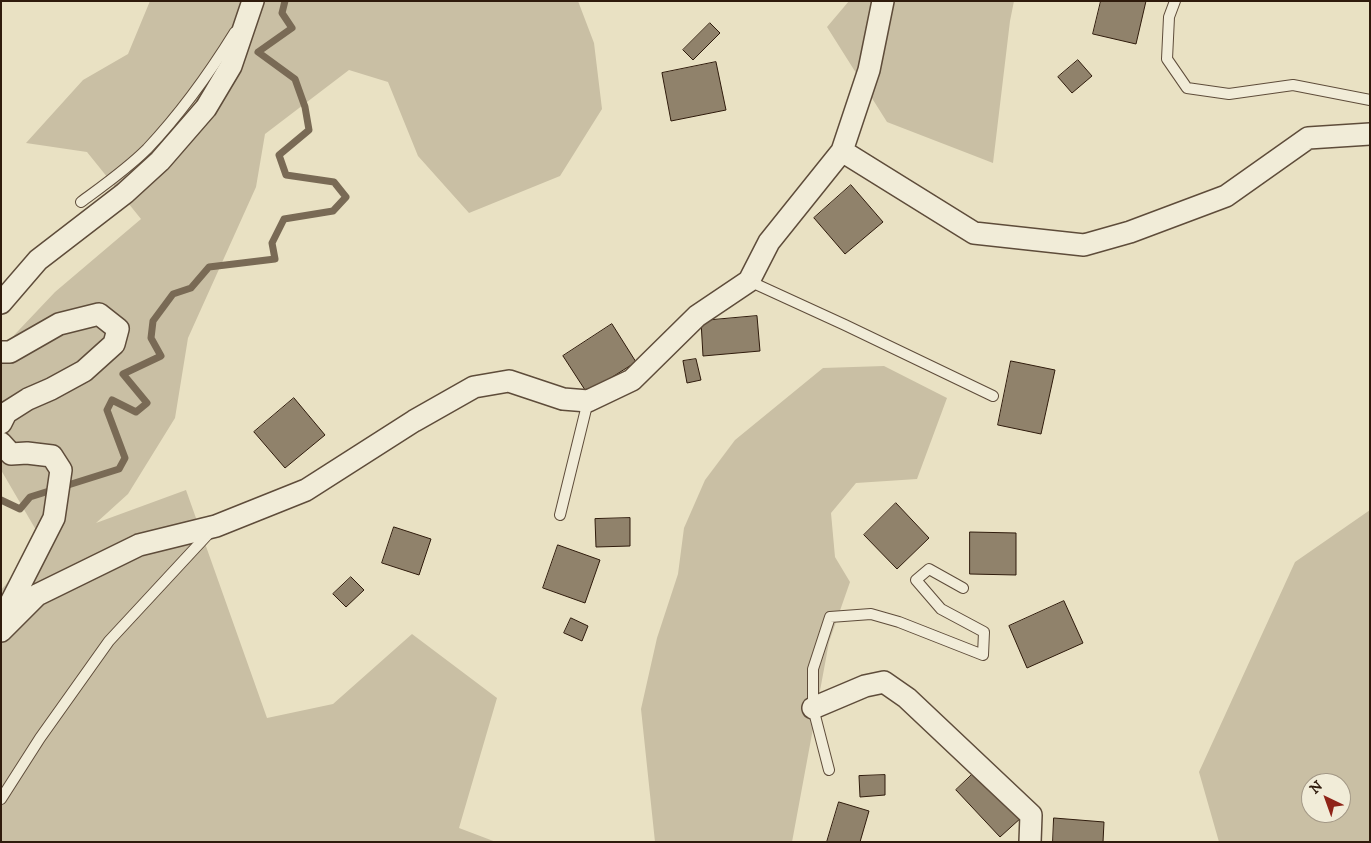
<!DOCTYPE html>
<style>
body{margin:0}
#map{position:relative;width:1371px;height:843px;overflow:hidden;background:#e9e1c3;font-family:"IM FELL DW Pica",serif}
canvas{display:block}
.frame{position:absolute;inset:0;border:2px solid #2f1b0c;pointer-events:none}
.north{position:absolute;left:1301px;top:773px;width:50px;height:50px;box-sizing:border-box;background:#f1ecd8;border:1px solid #a39886;border-radius:50%;rotate:318deg;font-size:14px;font-weight:700;line-height:20px;text-align:center;color:#2f1b0c}
.north::after{content:'';display:block;margin:auto;width:18px;height:22px;background:#8f2418;clip-path:polygon(50% 0,100% 100%,50% 72%,0 100%)}
</style>
<div id="map">
<canvas width="1371" height="843"></canvas>
<div class="frame"></div>
<div class="north">N</div>
</div>
<script>
const g = document.querySelector('canvas').getContext('2d');
g.lineJoin = 'round';
function paint(path, color) { g.fillStyle = color; g.fill(path, 'evenodd'); }
function trace(path, color, width, dash) { g.strokeStyle = color; g.lineWidth = width; g.lineCap = dash ? 'butt' : 'round'; g.setLineDash(dash || []); g.stroke(path); }
paint(new Path2D(`
 M150,1H578L594,43L602,109L560,176L469,213L418,156L388,82L349,70L265,134L256,187L188,338L175,418L128,494L96,523L186,490L267,718L333,704L412,634L497,698L459,828L496,842H1V590L43,542L1,470V349L55,292L141,219L87,152L26,143L83,80L128,54Z
 M849,1H1014L1010,21L993,163L887,122L827,27Z
 M884,366L947,398L917,479L856,483L831,513L835,557L850,582L829,642L792,842H655L641,709L657,638L678,574L684,528L705,480L735,440L823,368Z
 M1370,510V842H1219L1199,772L1295,562ZM1311,783H1341V813H1311Z`), '#c9bfa4');
trace(new Path2D(`
 M1,500L20,509L30,497L119,469L125,458L107,410L112,400L136,412L147,403L123,374L161,356L151,338L153,321L173,294L191,288L209,267L275,259L272,243L284,219L333,211L346,197L334,182L286,175L279,155L309,130L305,107L295,79L258,52L292,28L282,13L285,1`), '#796a55', 7);
const building = new Path2D(`
 M1101,1H1146L1136,44L1093,34Z
 M710,23L720,33L693,60L683,50Z
 M1078,60L1092,76L1072,93L1058,77Z
 M716,62L726,110L671,121L662,73Z
 M851,185L883,222L845,254L814,218Z
 M757,316L760,351L703,356L701,321Z
 M612,324L636,362L587,393L563,356Z
 M696,359L701,380L687,383L683,361Z
 M1011,361L1055,370L1041,434L998,425Z
 M294,398L325,435L285,468L254,432Z
 M896,503L929,538L897,569L864,535Z
 M630,518V546L596,547L595,519Z
 M394,527L431,539L419,575L382,563Z
 M970,532L1016,533V575L970,574Z
 M558,545L600,560L585,603L543,588Z
 M351,577L364,590L346,607L333,594Z
 M1064,601L1083,643L1027,668L1009,626Z
 M571,618L588,626L582,641L564,633Z
 M978,769L1022,817L1000,837L956,790Z
 M885,775V795L860,797L859,776Z
 M839,802L869,811L860,842H827Z
 M1054,818L1104,822L1103,842H1053Z`);
paint(building, '#90826b');
trace(building, '#2f1b0c', 1);
const lane = new Path2D(`
 M1175,1L1169,17L1167,59L1187,88L1229,94L1293,85L1370,100
 M81,202C104,185 127,169 147,149C181,113 209,74 235,32
 M749,281L845,325L993,396
 M560,515L588,401
 M829,770L813,708V669L830,617L871,614L899,622L983,655L984,632L941,609L916,580L929,569L963,588
 M1,799L40,738L109,641L211,531`);
const street = new Path2D(`
 M842,151L974,233L1084,245L1130,232L1226,196L1308,138L1370,134
 M1,303L38,260L125,193L160,161L206,108L231,66L253,1
 M1,352H10L59,324L99,314L118,329L114,344L84,371L51,389L28,399L6,413L1,423
 M1,443L11,454L27,453L52,456L61,470L54,518L1,622
 M1,631L37,595L139,545L216,526L306,490L414,421L474,387L509,381L563,399L588,401L632,380L697,316L749,281L769,242L842,151L869,70L883,1
 M813,708L865,686L884,682L907,698L1031,815L1030,842`);
trace(lane, '#5e4c3a', 12);
trace(street, '#5e4c3a', 24);
trace(lane, '#f1ecd8', 10);
trace(street, '#f1ecd8', 21);
</script>
